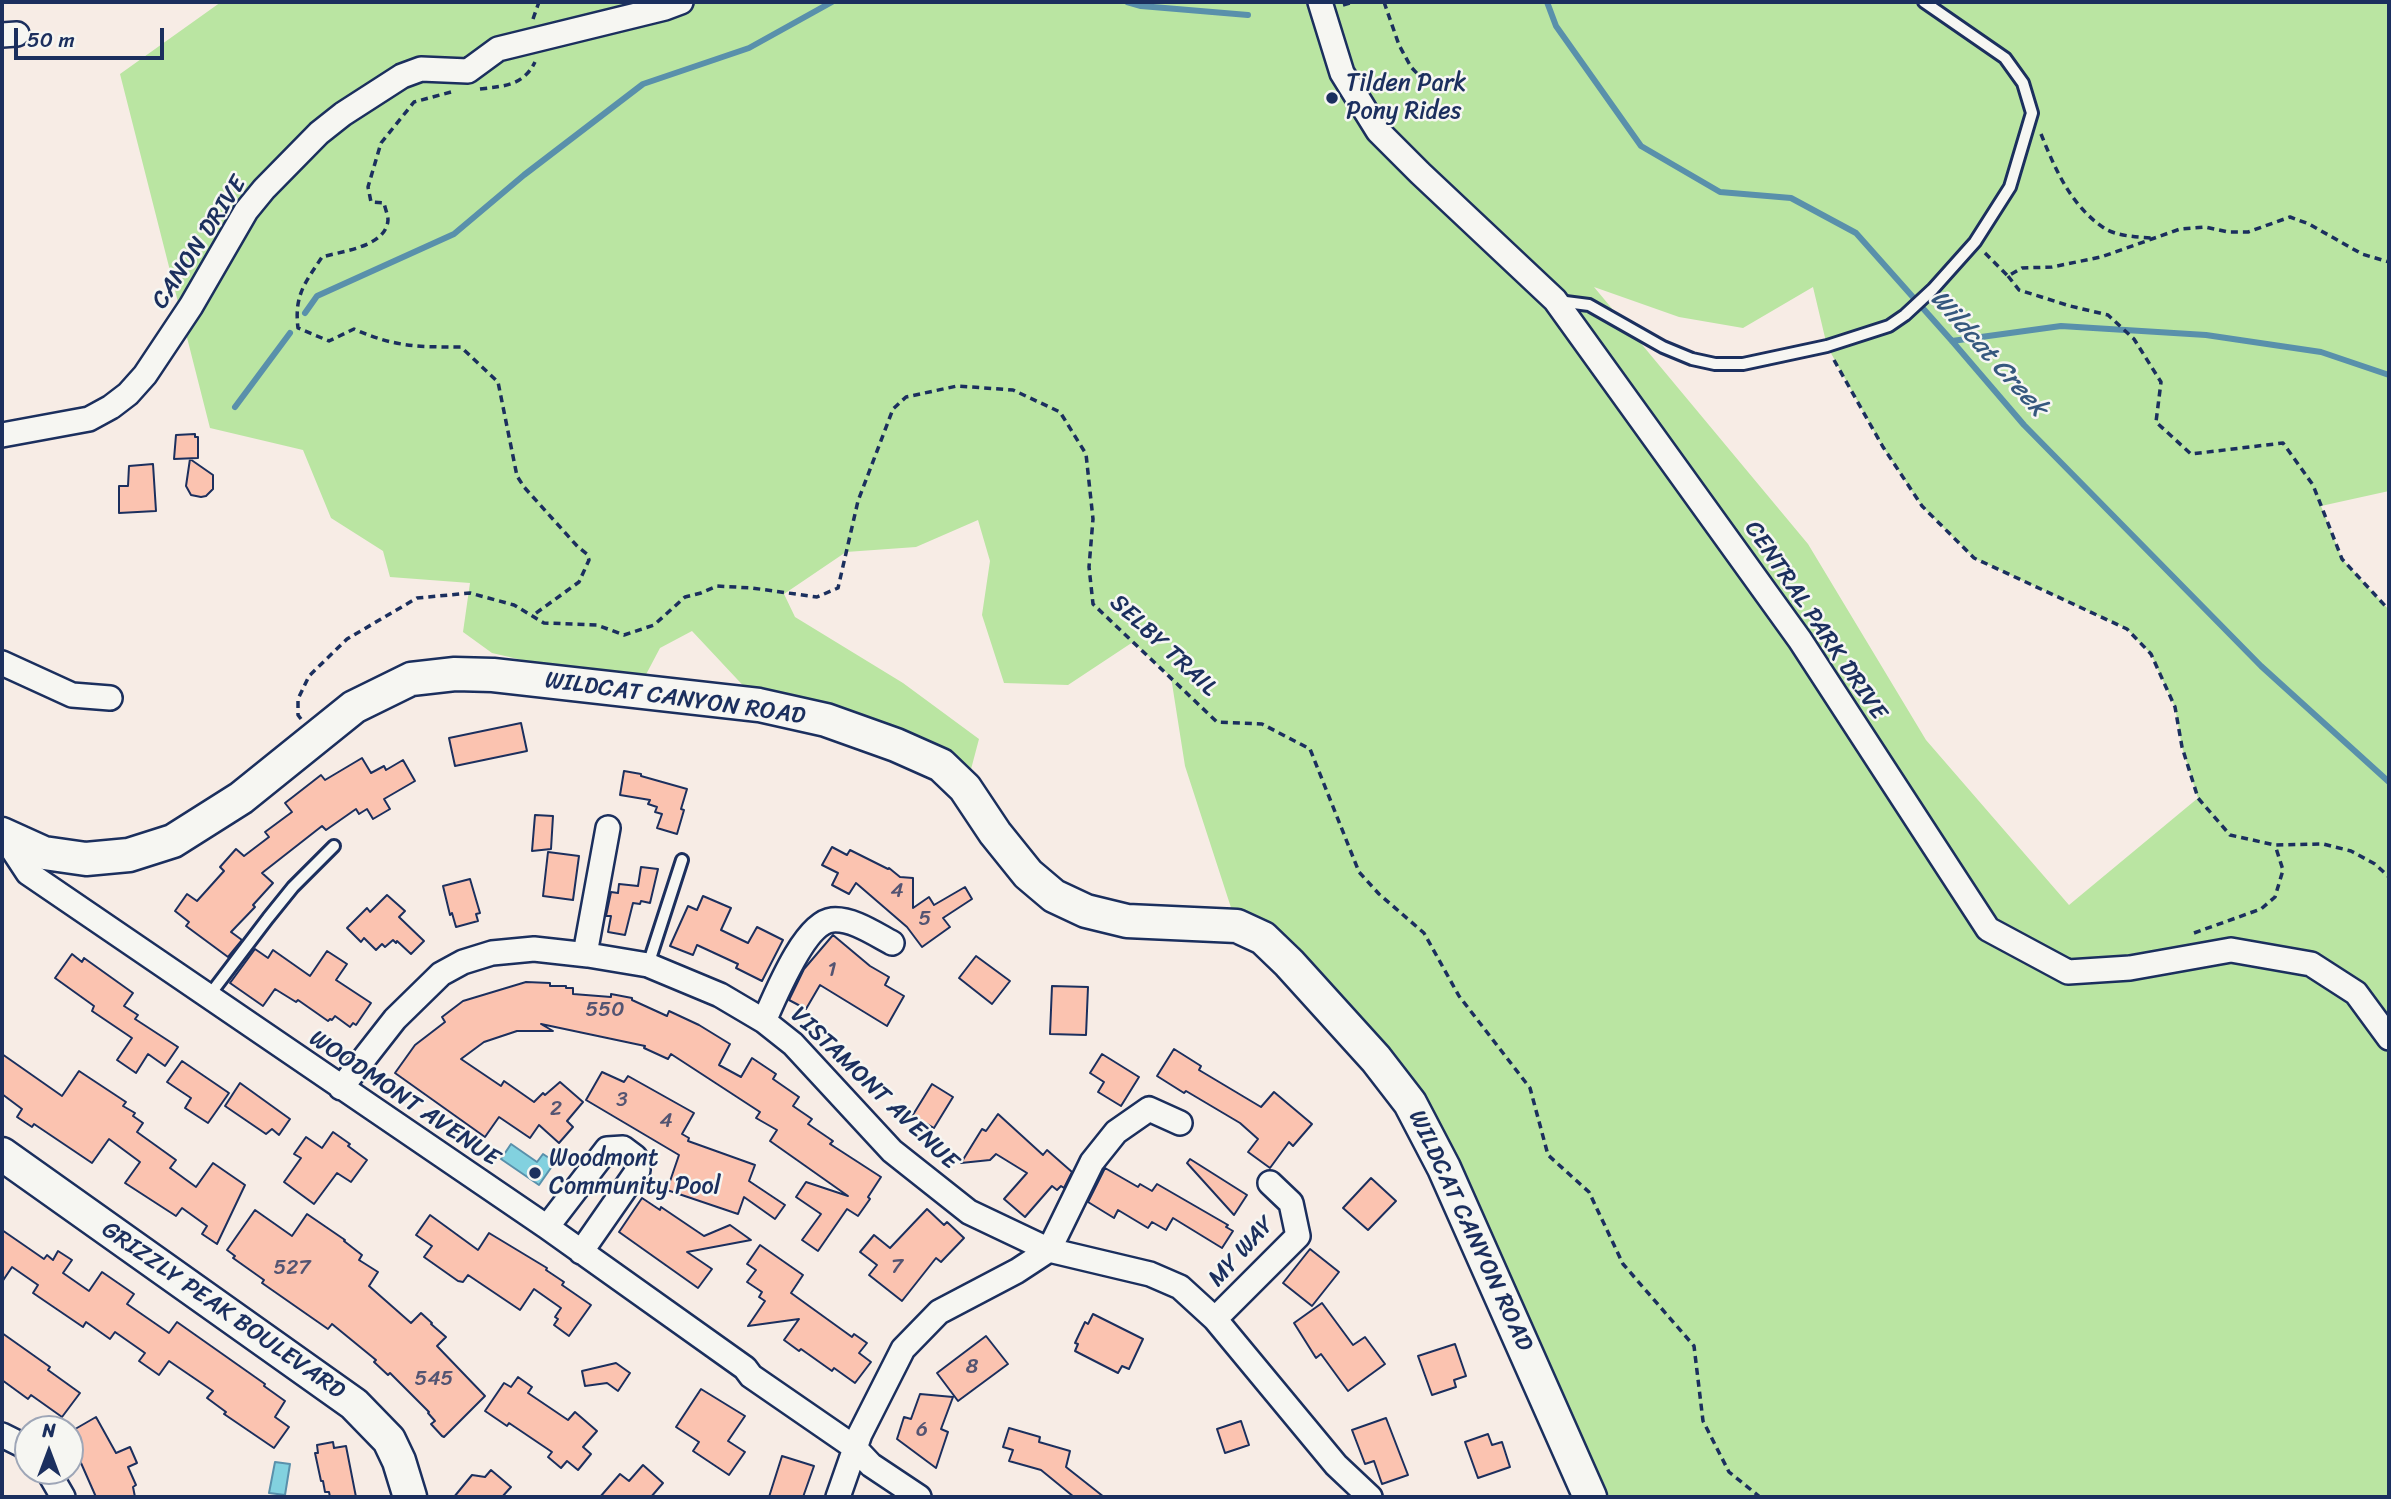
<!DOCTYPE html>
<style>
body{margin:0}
#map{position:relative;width:2391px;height:1499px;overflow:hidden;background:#f7ece5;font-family:Sriracha,sans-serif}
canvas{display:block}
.frame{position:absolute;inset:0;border:4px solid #1b2f5e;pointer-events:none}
.north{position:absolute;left:14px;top:1415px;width:70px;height:70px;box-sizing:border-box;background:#f6f6f2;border:2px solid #9ea6b7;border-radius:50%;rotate:0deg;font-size:19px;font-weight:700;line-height:28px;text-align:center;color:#1b2f5e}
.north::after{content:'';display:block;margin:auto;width:24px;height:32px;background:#1b2f5e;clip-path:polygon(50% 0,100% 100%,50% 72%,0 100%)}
.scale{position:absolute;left:14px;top:28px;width:150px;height:32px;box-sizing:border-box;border:4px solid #1b2f5e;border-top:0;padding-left:9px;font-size:21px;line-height:24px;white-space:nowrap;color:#1b2f5e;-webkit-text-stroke:5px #f6f6f2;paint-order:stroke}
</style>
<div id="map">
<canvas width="2391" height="1499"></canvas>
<div class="frame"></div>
<div class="north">N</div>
<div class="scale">50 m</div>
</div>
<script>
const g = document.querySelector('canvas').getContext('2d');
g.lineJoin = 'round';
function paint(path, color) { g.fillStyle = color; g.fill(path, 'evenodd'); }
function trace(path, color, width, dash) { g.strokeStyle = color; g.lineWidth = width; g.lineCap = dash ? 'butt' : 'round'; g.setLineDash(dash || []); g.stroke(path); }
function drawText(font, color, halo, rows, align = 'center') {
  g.font = font + ' Sriracha,sans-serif'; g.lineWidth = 5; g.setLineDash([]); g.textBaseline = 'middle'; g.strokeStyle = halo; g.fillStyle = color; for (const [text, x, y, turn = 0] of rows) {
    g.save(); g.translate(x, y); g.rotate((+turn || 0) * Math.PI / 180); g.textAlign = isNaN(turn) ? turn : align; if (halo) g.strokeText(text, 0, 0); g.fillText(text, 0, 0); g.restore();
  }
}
paint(new Path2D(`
 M221,2H2389V491L2321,506L2342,559L2389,610V1497H1590L1410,1103L1237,926L1185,766L1171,677L1133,642L1068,685L1004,683L982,615L990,561L978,520L916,547L846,552L784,594L795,617L903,683L979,739L970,773L941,746L903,730L751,694L692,631L660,648L641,684L613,681L492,653L463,632L470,583L390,577L383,551L331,518L303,450L210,428L120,74ZM1594,287L1679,317L1743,328L1813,287L1827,346L1883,447L1922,506L1974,558L2127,629L2151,654L2175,707L2182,747L2198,798L2069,905L1926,740L1808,544Z`), '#bae5a2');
const water = new Path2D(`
 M511,1144L537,1162L543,1154L555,1162L539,1185L501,1159Z
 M275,1462L290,1464L285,1495L269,1493Z`);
paint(water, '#82d1df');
trace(water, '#5990ab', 2);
trace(new Path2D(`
 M1127,2L1141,6L1248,15
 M1547,2L1556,26L1641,146L1720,192L1791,198L1856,233L1952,341L2024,425L2261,666L2389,782
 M305,313L317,296L454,234L524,175L643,84L749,48L832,2
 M1952,341L2061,326L2206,335L2321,352L2389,375
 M235,407L290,333`), '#5990ab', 6);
const building = new Path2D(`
 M195,434V437H198V458L174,459L176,435Z
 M190,459L213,475V489L206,496L201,497L191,495L186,486Z
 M153,464L156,511L119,513V486H128L129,466Z
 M521,723L527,751L455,766L449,738Z
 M362,758L371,773L384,766L386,770L403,760L415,781L384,799L390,809L373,819L367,809L359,814L356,809L326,830L322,826L262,873L273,883L253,905L255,907L231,932L242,940L228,957L186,926L189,922L175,911L187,894L197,901L224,871L220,867L236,849L244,856L269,837L265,832L292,812L285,803L321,775L325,780Z
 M624,771L641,774V776L687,789L681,809L684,810L677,834L657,828L662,814L655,812L657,807L648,804L650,800L620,795Z
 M535,815L553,816L551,849L532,851Z
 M832,847L847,855L850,850L888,869L889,868L900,877L913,878V908L929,897L934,905L965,887L972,899L943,918L950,927L922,947L907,927L856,883L849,894L832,885L838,873L822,865Z
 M548,852L579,856L573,900L543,896Z
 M641,867L658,869L650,903L641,901L640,904L633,903L625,935L608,932L611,916H606L611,892L618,893L619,884L638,886Z
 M470,879L480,913L476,914L478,921L456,927L452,913L450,915L443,886Z
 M387,895L405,911L399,917L424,941L411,954L397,941L396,943L393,940L385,947L382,944L376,950L364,938L361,942L347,928L367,908L370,912Z
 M703,896L731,908L721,930L748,943L757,927L783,940L762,981L736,968L738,964L697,945L693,955L670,946L688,906L697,910Z
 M833,935L870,966L889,977L885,985L904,996L887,1026L820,985L806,1009L789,1000L804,969Z
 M255,949L268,958L273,950L310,976L327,951L347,964L336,980L371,1003L356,1025L353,1023L350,1027L335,1016L332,1020L330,1019L328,1021L298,1000L296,1002L275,989L263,1006L230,983Z
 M72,954L82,962L84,958L133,993L124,1006L138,1015L135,1019L178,1047L165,1066L148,1054L136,1073L117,1060L132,1038L92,1011L94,1006L55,978Z
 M976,956L1010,981L992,1004L959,978Z
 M526,982L550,983V986H566V988H573V994L611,997V994L632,998V1000L667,1016L669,1011L699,1025L730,1044L719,1065L741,1077L752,1058L776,1074L773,1079L799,1097L793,1106L812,1119L808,1124L833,1141L830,1144L881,1177L868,1197L870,1199L858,1216L847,1209L818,1251L802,1240L821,1214L796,1197L806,1182L848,1196L770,1141L777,1130L756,1118L760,1112L671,1054L668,1059L644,1048L645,1046L541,1024L553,1031H517L484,1042L461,1059L501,1086L504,1081L534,1102L543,1093L545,1095L560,1082L583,1102L567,1121L573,1127L559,1143L539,1125L530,1138L499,1117L485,1137L395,1073L415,1045L445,1022L442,1017L463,1001Z
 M1052,986L1088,987L1086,1035L1050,1034Z
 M1174,1049L1201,1066L1199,1070L1261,1107L1274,1092L1312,1124L1293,1146L1289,1142L1270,1168L1248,1152L1258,1139L1240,1123L1186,1091L1184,1093L1157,1076Z
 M2,1054L62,1096L79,1071L126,1102L123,1106L135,1113L133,1116L143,1123L137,1132L176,1160L170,1168L196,1187L213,1163L245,1185L217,1244L202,1234L207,1226L182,1208L176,1216L125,1183L140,1162L109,1139L92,1163L34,1124L32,1127L17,1117L22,1109L2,1094Z
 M1102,1054L1139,1077L1121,1106L1098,1092L1104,1082L1090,1073Z
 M182,1061L229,1093L208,1123L185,1108L191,1098L167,1082Z
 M602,1072L624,1082L628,1076L694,1113L682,1134L689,1138L688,1141L755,1165L749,1181L785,1205L775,1219L744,1197L738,1214L667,1190L679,1155L586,1100Z
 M240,1083L290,1119L279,1135L272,1129L266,1134L225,1106Z
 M932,1084L953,1097L934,1128L927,1124L925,1127L911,1118Z
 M998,1114L1043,1155L1047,1150L1072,1172L1064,1188L1061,1186L1057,1190L1052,1186L1025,1217L1004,1199L1027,1173L996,1154L990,1160L961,1163L982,1129L986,1131Z
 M333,1132L350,1144L348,1146L367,1160L351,1182L337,1173L314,1204L284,1182L301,1158L294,1154L306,1137L322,1148Z
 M1190,1159L1247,1195L1234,1215L1187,1163Z
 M1105,1168L1138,1187L1140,1184L1152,1191L1157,1184L1228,1225L1226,1227L1233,1231L1222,1248L1173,1218L1166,1230L1152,1222L1148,1228L1118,1210L1114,1218L1088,1202Z
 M1371,1178L1396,1201L1368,1230L1343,1208Z
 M642,1198L660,1210L661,1207L704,1236L730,1225L751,1240L687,1252L712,1269L698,1288L619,1232Z
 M927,1209L944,1225L947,1222L964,1238L941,1262L936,1258L902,1301L869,1275L877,1265L860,1252L874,1235L890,1248Z
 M255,1210L292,1236L307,1214L345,1240L344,1241L362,1255L359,1260L378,1272L369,1286L411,1323L421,1313L432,1323L431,1324L446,1337L437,1346L485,1396L444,1437L442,1436L431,1424L435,1421L428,1413L429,1412L390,1373L388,1375L374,1362L376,1360L332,1324L328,1329L262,1283L264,1280L233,1258L235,1256L227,1250Z
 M430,1215L478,1250L489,1233L547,1268L546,1270L564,1282L562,1285L591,1305L569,1336L554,1325L558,1319L555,1317L561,1308L534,1289L520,1310L468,1275L463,1282L458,1281L424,1257L432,1246L416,1235Z
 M2,1230L44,1259L47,1255L53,1260L58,1251L72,1260L63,1273L89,1291L102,1272L134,1294L127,1304L169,1333L177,1322L265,1384L264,1386L285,1401L275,1417L289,1427L274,1448L224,1414L226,1412L207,1398L213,1391L169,1361L159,1375L139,1361L145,1353L115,1332L110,1339L86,1322L83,1327L33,1293L38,1285L12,1267L2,1282Z
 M760,1245L803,1275L791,1293L852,1337L854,1334L867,1343L859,1353L871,1362L855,1383L834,1368L832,1371L801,1349L799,1351L784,1340L799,1319L748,1326L765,1301L759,1297L762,1292L747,1282L756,1270L747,1264Z
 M1310,1249L1339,1272L1312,1306L1283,1283Z
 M1322,1303L1353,1345L1365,1337L1385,1364L1348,1391L1321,1354L1316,1358L1294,1323Z
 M1093,1314L1143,1339L1129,1369L1122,1366L1118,1373L1075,1351L1078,1344L1075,1343L1085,1322L1088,1324Z
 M2,1333L50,1367L48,1370L80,1393L62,1417L31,1395L28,1399L2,1380Z
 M986,1336L1008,1364L958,1401L937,1373Z
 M1455,1344L1466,1376L1454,1380L1456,1387L1432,1395L1418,1356Z
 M616,1363L630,1373L618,1391L607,1383L585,1386L582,1371Z
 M518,1377L532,1387L528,1393L568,1420L575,1412L597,1431L583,1447L591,1454L578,1470L567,1461L561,1468L548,1457L552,1452L509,1423L507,1426L485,1411L504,1383L511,1387Z
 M701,1389L745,1416L728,1441L745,1452L729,1475L693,1451L699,1442L676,1427Z
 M920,1394L953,1397L941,1429L948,1432L936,1468L897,1439L904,1417L911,1419Z
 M96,1417L116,1453L130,1447L137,1463L128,1467L136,1485L133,1487L135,1497H96L81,1463L77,1465L70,1452V1432Z
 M1386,1418L1408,1475L1382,1484L1374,1461L1365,1464L1352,1430Z
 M1241,1421L1249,1445L1225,1453L1217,1429Z
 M1009,1428L1040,1437L1039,1442L1070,1451L1066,1467L1104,1497H1074L1041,1470L1009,1461L1013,1450L1003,1447Z
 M1488,1434L1492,1445L1502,1442L1510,1467L1478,1478L1465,1442Z
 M333,1442L334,1448L346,1446L356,1497H330L329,1492H325L323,1481H321L315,1453H318L317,1445Z
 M782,1456L814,1466L803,1497H769Z
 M643,1465L663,1483L651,1497H600L620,1474L629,1481Z
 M491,1470L511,1487L502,1497H454L472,1475L485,1477Z`);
paint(building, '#fbc3b0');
trace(building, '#1b2f5e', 2);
const lane = new Path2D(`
 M1558,301L1589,305L1663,347L1692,359L1715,364H1743L1827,346L1889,326L1905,315L1933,289L1975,242L2010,187L2032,113L2023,83L2005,58L1924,2
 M648,965L682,860
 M208,997L268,918L293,887L334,846`);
const street = new Path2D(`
 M1320,2L1342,73L1378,131L1420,173L1555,300L1800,640L1988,929L2068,972L2130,968L2231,950L2311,964L2356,993L2389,1038
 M2,35L17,34
 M2,435L89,419L111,407L128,394L145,375L191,306L246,211L264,189L319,133L343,114L402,76L421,69L468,71L498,49L665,8L681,2
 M2,663L72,695L110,698
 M3,835L28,873L547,1227L745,1368L751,1376L854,1447L871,1465L919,1497
 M585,954L608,828
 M764,1021C775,997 804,923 832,920C852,918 875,934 892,943
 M341,1088L395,1019L441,974L463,962L492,953L534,949L588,955L648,965L720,995L764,1021L793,1044L892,1151L969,1212L1049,1250L1150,1274L1180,1287L1215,1319L1336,1465L1370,1497
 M547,1227L607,1149L623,1148L635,1157L638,1170L581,1252
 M1215,1319L1298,1236L1291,1203L1270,1183
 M2,1435L22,1445L28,1450
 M48,1471L63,1497
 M838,1497L860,1434L903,1349L939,1312L1017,1271L1049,1250L1092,1162L1116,1132L1149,1109L1180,1123`);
const secondary = new Path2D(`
 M2,834L44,853L86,859L129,855L173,841L241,798L354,707L411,679L455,674L493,675L759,705L826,720L896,745L941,765L965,788L995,833L1028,874L1054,896L1086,911L1127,921L1237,926L1263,938L1289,963L1376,1059L1410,1103L1444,1168L1590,1497
 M2,1154L354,1404L389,1440L399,1461L410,1497`);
trace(lane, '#1b2f5e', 16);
trace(street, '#1b2f5e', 28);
trace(secondary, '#1b2f5e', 37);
trace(new Path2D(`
 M1384,2L1399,45L1411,67L1429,86
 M1343,5L1354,2
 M533,19L539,2
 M480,89C504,86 523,86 535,62
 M451,92L414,102L381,143L368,187L371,202L384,203C385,208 388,215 388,220C386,247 342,251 322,257C305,283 294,295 298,328L329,341L354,329C394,347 418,347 461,347L498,382L517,476L524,487L578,547L587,554L589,560L579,582L532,616
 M2041,134C2055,169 2071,206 2104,228C2116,236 2137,237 2151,238
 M1985,253L2008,276L2022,268L2052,267L2101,257L2180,229L2205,227L2228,232H2248L2290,217L2309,224L2362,254L2389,262
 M2008,276L2019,290L2070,306L2108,315L2134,339L2161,382L2156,422L2191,454L2283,443L2313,485L2342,559L2389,610
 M1834,360L1883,447L1922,506L1974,558L2127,629L2151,654L2175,707L2182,747L2198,798L2230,835L2275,845L2323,844L2351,851L2375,864L2389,877
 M301,719L298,715V699L309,676L347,639L417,598L470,593L514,605L544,623L597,625L624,635L654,625L685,597L701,593L717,586L752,588L817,597L838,588L858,501L893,409L906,397L957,386L1013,390L1060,412L1086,454L1093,519L1089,567L1093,604L1217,722L1262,724L1310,749L1359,872L1379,894L1424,933L1459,996L1530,1088L1548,1155L1589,1192L1623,1264L1694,1346L1703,1421L1729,1472L1760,1497
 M2194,933L2261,909L2275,897L2283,870L2275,845`), '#1b2f5e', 3.5, [7, 5]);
trace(lane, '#f6f6f2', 10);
trace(street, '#f6f6f2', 23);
trace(secondary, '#f6f6f2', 32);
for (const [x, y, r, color] of [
 [1332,98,7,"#1b2f5e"],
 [535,1173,7,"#1b2f5e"]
]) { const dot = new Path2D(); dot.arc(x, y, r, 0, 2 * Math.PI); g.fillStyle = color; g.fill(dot); trace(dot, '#f6f6f2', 2.5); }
drawText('21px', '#535472', null, [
 ["4",897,892],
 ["5",925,920],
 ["1",832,971],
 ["550",605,1011],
 ["3",622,1101],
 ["2",556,1110],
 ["4",666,1122],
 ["7",897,1268],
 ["527",292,1269],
 ["8",972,1368],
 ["545",434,1380],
 ["6",922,1431]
]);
drawText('24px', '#1b2f5e', '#f6f6f2', [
 ["Tilden Park",1346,84],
 ["Pony Rides",1346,112],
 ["Woodmont",549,1159],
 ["Community Pool",549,1187]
], 'left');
drawText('24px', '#1b2f5e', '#f6f6f2', [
 ["CANON DRIVE",200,243,-57],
 ["CENTRAL PARK DRIVE",1815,621,56],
 ["SELBY TRAIL",1163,646,43],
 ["WILDCAT CANYON ROAD",675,699,8],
 ["VISTAMONT AVENUE",874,1089,44],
 ["WOODMONT AVENUE",404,1099,34],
 ["WILDCAT CANYON ROAD",1470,1231,65],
 ["MY WAY",1242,1252,-48],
 ["GRIZZLY PEAK BOULEVARD",223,1311,35]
]);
drawText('italic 26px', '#35587e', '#f6f6f2', [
 ["Wildcat Creek",1988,354,48]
]);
</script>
